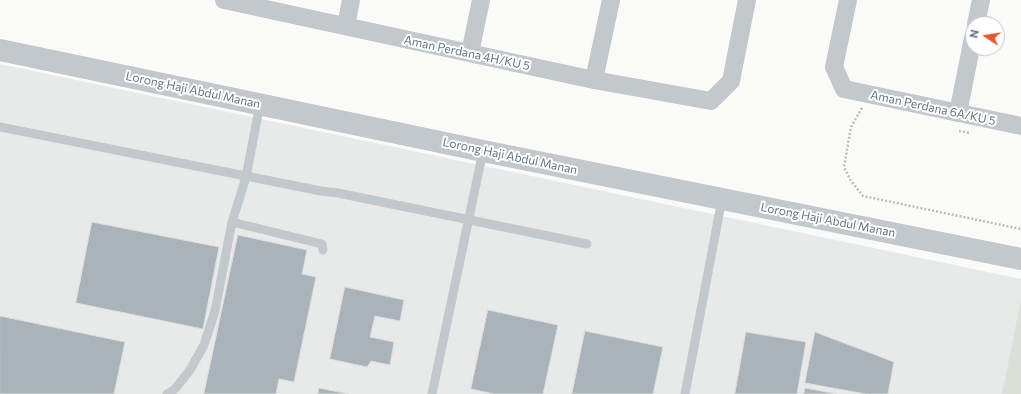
<!DOCTYPE html>
<style>
body{margin:0}
#map{position:relative;width:1021px;height:394px;overflow:hidden;background:#fafaf8;font-family:Commissioner,sans-serif}
canvas{display:block}
.north{position:absolute;left:965px;top:16px;width:40px;height:40px;box-sizing:border-box;background:#fff;border:1px solid #c1c8cd;border-radius:50%;rotate:282deg;font-size:11px;font-weight:700;line-height:16px;text-align:center;color:#657683}
.north::after{content:'';display:block;margin:auto;width:14px;height:18px;background:#e4572e;clip-path:polygon(50% 0,100% 100%,50% 72%,0 100%)}
</style>
<div id="map">
<canvas width="1021" height="394"></canvas>
<div class="north">N</div>
</div>
<script>
const g = document.querySelector('canvas').getContext('2d');
g.lineJoin = 'round';
function paint(path, color) { g.fillStyle = color; g.fill(path, 'evenodd'); }
function trace(path, color, width, dash) { g.strokeStyle = color; g.lineWidth = width; g.lineCap = dash ? 'butt' : 'round'; g.setLineDash(dash || []); g.stroke(path); }
function drawText(font, color, halo, rows, align = 'center') {
  g.font = font + ' Commissioner,sans-serif'; g.lineWidth = 4; g.setLineDash([]); g.textBaseline = 'middle'; g.strokeStyle = halo; g.fillStyle = color; for (const [text, x, y, turn = 0] of rows) {
    g.save(); g.translate(x, y); g.rotate((+turn || 0) * Math.PI / 180); g.textAlign = isNaN(turn) ? turn : align; if (halo) g.strokeText(text, 0, 0); g.fillText(text, 0, 0); g.restore();
  }
}
paint(new Path2D(`
 M0,64L1021,279V394H0Z`), '#e8e9e9');
paint(new Path2D(`
 M1021,300V394H1002Z`), '#dadfd7');
const building = new Path2D(`
 M92,222L219,247L203,329L76,303Z
 M238,235L307,250L302,274L316,277L294,382L279,379L276,394H204Z
 M345,287L404,300L400,321L375,316L370,337L394,342L390,365L371,361L367,367L330,359Z
 M488,310L558,325L543,394H494L471,389Z
 M0,316L125,342L114,394H0Z
 M585,331L663,347L653,394H572Z
 M746,332L806,342L797,394H735Z
 M815,332L894,362L888,394H866L805,383Z
 M319,388L349,394H318Z
 M805,388L837,394H804Z`);
paint(building, '#aab3b9');
trace(building, '#dcdcda', 1);
trace(new Path2D(`
 M862,108L851,127L844,167L851,181L863,196L1021,229
 M959,131L970,133`), '#bbbfc2', 2.5, [2, 2]);
trace(new Path2D(`
 M0,127L321,191L338,193L587,244
 M232,222L322,244L323,250
 M167,394L175,389L190,370L204,345L215,311L232,222L246,177L260,104
 M432,394L483,151
 M685,394L722,199`), '#c3c8cc', 9);
trace(new Path2D(`
 M224,0L594,80L711,101L731,81L747,0
 M848,0L834,67L844,89L1021,126
 M976,24L981,0
 M346,26L351,0
 M470,53L481,0
 M594,80L611,0
 M958,113L973,38`), '#c3c8cc', 18);
trace(new Path2D(`
 M0,50L483,151L1021,259`), '#c3c8cc', 22);
drawText('12px', '#657683', '#fff', [
 ["Aman Perdana 4H/KU 5",467,53,12],
 ["Lorong Haji Abdul Manan",193,90,12],
 ["Aman Perdana 6A/KU 5",933,108,12],
 ["Lorong Haji Abdul Manan",510,156,12],
 ["Lorong Haji Abdul Manan",828,220,11]
]);
</script>
